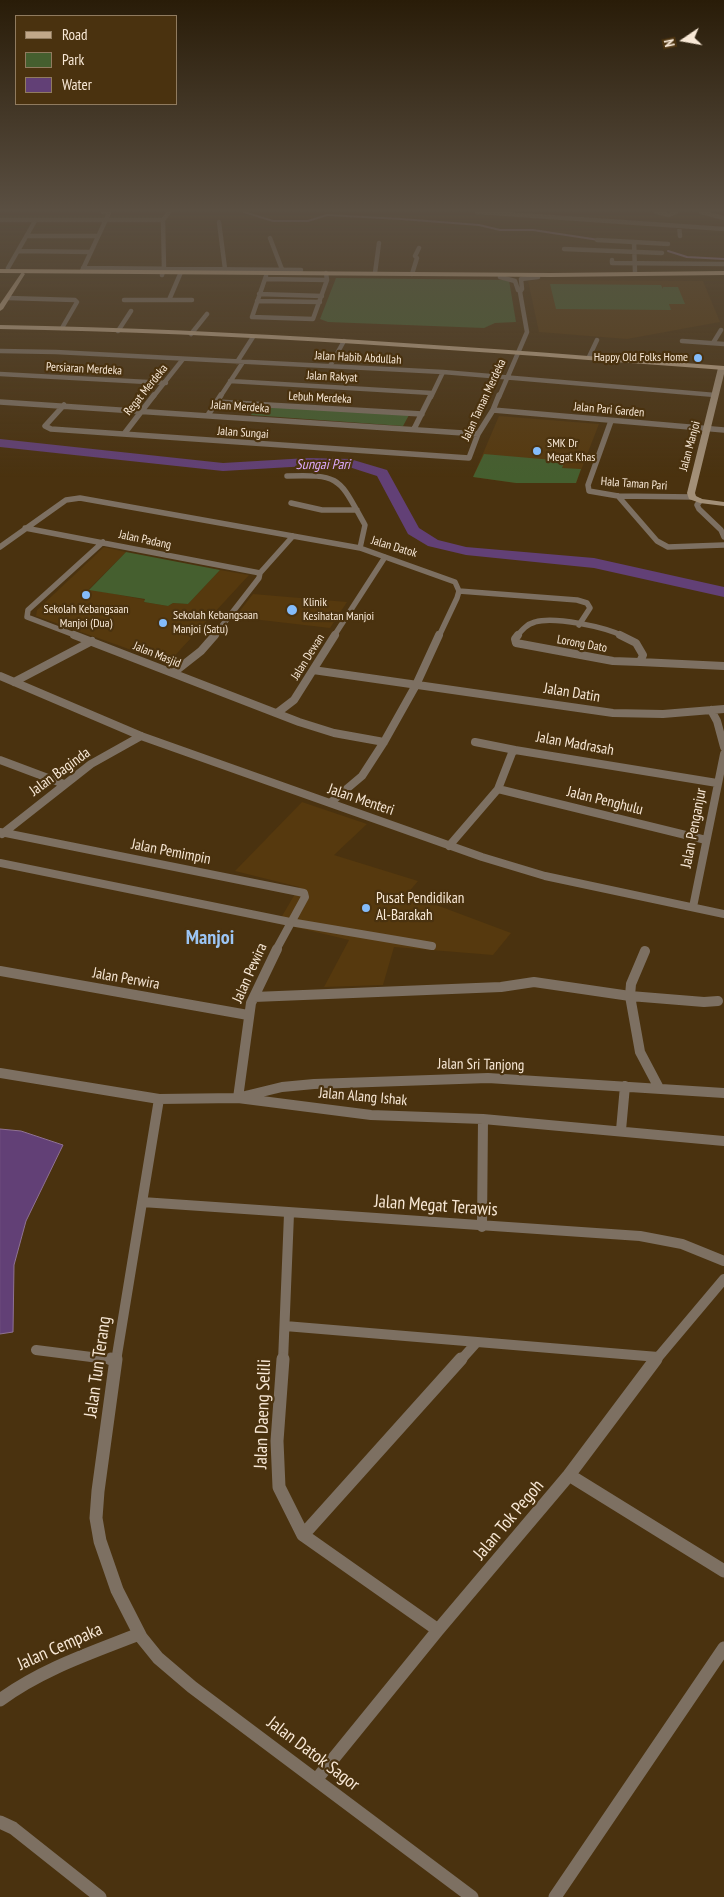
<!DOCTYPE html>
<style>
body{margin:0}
#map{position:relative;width:724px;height:1897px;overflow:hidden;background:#4a320f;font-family:"PT Sans Narrow",sans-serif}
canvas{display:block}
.legend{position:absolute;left:15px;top:15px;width:162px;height:90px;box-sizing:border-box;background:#4a320f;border:1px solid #907b5f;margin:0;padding:6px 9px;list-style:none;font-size:15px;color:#f8e8d6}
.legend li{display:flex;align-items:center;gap:10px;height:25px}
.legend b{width:25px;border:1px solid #907b5f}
.north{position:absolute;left:659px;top:15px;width:50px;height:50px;-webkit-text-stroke:4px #4a320f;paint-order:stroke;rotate:258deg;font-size:14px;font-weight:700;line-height:20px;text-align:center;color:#f8e8d6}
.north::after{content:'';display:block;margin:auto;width:18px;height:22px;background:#f8e8d6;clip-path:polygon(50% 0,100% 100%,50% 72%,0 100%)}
</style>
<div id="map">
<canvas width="724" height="1897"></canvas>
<ul class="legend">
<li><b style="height:6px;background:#c1a889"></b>Road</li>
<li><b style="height:14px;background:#455f2f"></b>Park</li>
<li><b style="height:14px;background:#624076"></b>Water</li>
</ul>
<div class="north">N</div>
</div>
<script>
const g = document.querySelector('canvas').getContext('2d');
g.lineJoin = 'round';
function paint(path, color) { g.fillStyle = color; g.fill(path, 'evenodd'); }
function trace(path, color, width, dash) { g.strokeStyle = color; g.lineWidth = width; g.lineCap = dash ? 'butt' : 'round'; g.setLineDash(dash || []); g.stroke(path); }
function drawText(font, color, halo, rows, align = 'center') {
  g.font = font + ' "PT Sans Narrow",sans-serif'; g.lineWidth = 4.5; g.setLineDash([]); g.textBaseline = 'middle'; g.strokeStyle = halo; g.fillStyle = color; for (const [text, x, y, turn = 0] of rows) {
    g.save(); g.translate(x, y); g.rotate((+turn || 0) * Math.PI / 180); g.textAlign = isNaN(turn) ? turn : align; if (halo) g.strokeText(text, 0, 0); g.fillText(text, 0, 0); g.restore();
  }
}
paint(new Path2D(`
 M535,280L703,281L720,322L627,339L539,332L528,281Z
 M499,416L599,424L576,483H516L473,477Z
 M104,547L126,552L89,589L146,600L144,602L168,606L173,603L188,604L220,570L249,575L168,663L36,616L37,610Z
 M253,594L347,602L330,628L235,617Z
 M302,802L367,824L334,855L418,881L407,894L511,933L493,955L394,947L383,985L324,987L349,940L278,923L299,887L235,871Z`), '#56390e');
paint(new Path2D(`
 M336,278L509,280L516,322L495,323L484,328L328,322L320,319Z
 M550,284L661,285L663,289V287H678L685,304H669L671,310L556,309Z
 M256,406L409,415L403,426L251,415Z
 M484,454L565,461L562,468L581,469L576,483H516L473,477Z
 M126,552L220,570L188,604L173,603L168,606L144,602L145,599L89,590Z`), '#455f2f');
const water = new Path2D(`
 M0,1129L21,1131L63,1145L26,1221L14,1265L13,1332L0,1334Z`);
paint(water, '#624076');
trace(water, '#8f7293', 1);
trace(new Path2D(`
 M244,212L273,221H308L327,215L401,219L479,225L500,230H533L599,240
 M668,251L687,257L724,259`), '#8f7293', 2);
paint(new Path2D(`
 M0,439L223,463L308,458L350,459L387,470L419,528L438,540L466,547L594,558L724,587V597L594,568L466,555L428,546L408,534L377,476L349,467L308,466L223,471L0,447Z`), '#624076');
trace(new Path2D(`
 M477,212L724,229
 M656,212L669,215L676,212
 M701,212L724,218
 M0,220H163
 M163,220L169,212
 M219,222L225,269
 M679,226L680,236
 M27,236H98
 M270,238L283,272
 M597,240L634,242L635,272
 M634,242L668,244
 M564,249L662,253
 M18,251L91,252
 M612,260V263L724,264
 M8,268L35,221
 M83,268L301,270
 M82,271L109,213L103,212
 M375,273L379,243
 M412,274L417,258L415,256L419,248
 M162,275L164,269L163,220
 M266,276L252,317L313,319L327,280L326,273
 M500,277L515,281L518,290
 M265,279L327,280
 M259,294L322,296
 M8,298L75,300L77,302L62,328
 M124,300H192
 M169,300L181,272
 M257,301L320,302
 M118,331L131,311
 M191,334L207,314
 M682,341L724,344
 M713,343L721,330
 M0,351L56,352L443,372L715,395
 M589,357L597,340
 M237,362L253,337
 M330,366L344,341
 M0,374L166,383
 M230,381L432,393
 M153,397L183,359
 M220,397L243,362
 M431,397L443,372
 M499,397L527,332L520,292L522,289L521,279L538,277`), '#7d7062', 4.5);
trace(new Path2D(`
 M0,402L478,434
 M217,402L422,414
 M64,405L45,426L51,429L469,458L478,434L493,410L499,395
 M493,410L724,430
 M208,415L221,395
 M611,421L588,485L589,491L618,496L692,497
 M414,429L431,395
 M124,434L154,395
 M287,476C342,474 339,479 365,525L360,548
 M618,496L657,541L668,547L724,545
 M700,501L697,505L699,509L721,530L724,537
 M291,503L322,510H357
 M25,528L260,573
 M0,547L66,500L80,498L360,548L455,582L459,591L457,598L439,636
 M459,591L577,600L587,603L590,608L579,625
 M77,636L27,617L28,610L103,542
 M214,636L259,578L260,573L293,536
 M334,636L385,557
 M517,636C522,630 527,624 535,622C554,616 605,627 623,636`), '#7d7062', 5.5);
trace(new Path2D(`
 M74,635L299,722L334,733L384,742
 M518,635L515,639L516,643L613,661L640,662L643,655L636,643L620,635
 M640,662L724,666
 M313,670L613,713L663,714L724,709
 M173,673L201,651L215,635
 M0,676L141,736L482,857L545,876L724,914
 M14,682L92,641
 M711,710L717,721L724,747
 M277,713L294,700L335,635
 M475,742L515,750
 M0,760L64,784
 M498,789L706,840
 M330,803L362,776L384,742L416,685L439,635
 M0,832L304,893L305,897L276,950
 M2,834L91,764L141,736
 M449,846L498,789L512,753L515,750L717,783
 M0,863L290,922L432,946
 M693,907L724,754`), '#7d7062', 8);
trace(new Path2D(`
 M645,951L631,984L630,996L640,1052L659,1088
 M0,971L248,1015
 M254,997L501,987L534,982L630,996L704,1002L718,1001
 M0,1073L159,1099L238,1098L371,1115L483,1119L724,1141
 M241,1097L282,1087L314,1084L488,1078L724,1093
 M238,1098L251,1003L277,949
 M621,1130L625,1086
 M142,1202L640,1236L682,1244L724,1261
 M482,1227L483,1119
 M285,1326L658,1357
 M36,1350L115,1360
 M116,1361L159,1099
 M283,1361L289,1214
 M460,1361L477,1342
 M655,1361L724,1279`), '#7d7062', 10);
trace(new Path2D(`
 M111,1359L115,1360
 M116,1359L98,1491L96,1518L100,1541L117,1590L141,1637L158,1658L192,1687L472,1897
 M283,1359L277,1441L279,1487L303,1535L438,1630
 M569,1475L724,1571
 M303,1535L461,1359
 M0,1700C42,1669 91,1653 139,1634
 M316,1780L438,1630L569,1475L656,1359
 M0,1822L13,1828L100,1897
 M555,1897L724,1648`), '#7d7062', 13);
paint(new Path2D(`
 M724,366V374L695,493L696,496L702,499L724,502V506L700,503L689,499L687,493L718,368Z`), '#a39078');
paint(new Path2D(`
 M22,272L25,274L3,309L0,311V304Z
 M0,325C242,329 483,348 724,366V370C483,352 242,333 0,329Z`), '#c1a889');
paint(new Path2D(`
 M0,269L551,273L724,271V275L551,277L0,273Z`), '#dcbe99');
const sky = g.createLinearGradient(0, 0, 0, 478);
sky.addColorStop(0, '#291c08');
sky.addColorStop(0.44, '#5a4f42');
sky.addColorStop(1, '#5a4f4200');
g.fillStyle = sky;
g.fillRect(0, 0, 724, 478);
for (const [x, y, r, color] of [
 [698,358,5,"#84bcfb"],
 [537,451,5,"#84bcfb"],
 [86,595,5,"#84bcfb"],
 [292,610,6,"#84bcfb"],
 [163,623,5,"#84bcfb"],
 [366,908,5,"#84bcfb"]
]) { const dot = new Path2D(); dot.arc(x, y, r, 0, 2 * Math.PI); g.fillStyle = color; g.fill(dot); trace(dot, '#4a320f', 2); }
drawText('12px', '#f8e8d6', '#4a320f', [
 ["Jalan Habib Abdullah",358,358,3],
 ["Persiaran Merdeka",84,369,3],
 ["Jalan Rakyat",332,377,3],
 ["Regat Merdeka",146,390,-51],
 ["Lebuh Merdeka",320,398,3],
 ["Jalan Taman Merdeka",484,400,-65],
 ["Jalan Merdeka",240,407,4],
 ["Jalan Pari Garden",609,410,5],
 ["Jalan Sungai",243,433,4],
 ["Jalan Manjoi",690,446,-75],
 ["Hala Taman Pari",634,484,4],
 ["Jalan Padang",145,540,12],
 ["Jalan Datok",394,547,17],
 ["Lorong Dato",582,644,10],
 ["Jalan Masjid",157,655,22],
 ["Jalan Dewan",308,657,-58]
]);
drawText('12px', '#f8e8d6', '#4a320f', [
 ["Happy Old Folks Home",688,358,"right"],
 ["SMK Dr",547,444],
 ["Megat Khas",547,458],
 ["Klinik",303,603],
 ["Kesihatan Manjoi",303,617],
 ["Sekolah Kebangsaan",86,610,"center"],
 ["Manjoi (Dua)",86,624,"center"],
 ["Sekolah Kebangsaan",173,616],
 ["Manjoi (Satu)",173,630]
], 'left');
drawText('italic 14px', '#dca8fa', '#4a320f', [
 ["Sungai Pari",323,465]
]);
drawText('15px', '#f8e8d6', '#4a320f', [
 ["Jalan Datin",572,693,9],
 ["Jalan Madrasah",575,744,10],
 ["Jalan Baginda",60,772,-36],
 ["Jalan Menteri",361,800,19],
 ["Jalan Penghulu",605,801,14],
 ["Jalan Penganjur",694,828,-79],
 ["Jalan Pemimpin",171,852,11],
 ["Jalan Pewira",250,973,-66],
 ["Jalan Perwira",126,979,10],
 ["Jalan Sri Tanjong",481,1065,1],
 ["Jalan Alang Ishak",363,1097,5]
]);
drawText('15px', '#f8e8d6', '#4a320f', [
 ["Pusat Pendidikan",376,899],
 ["Al-Barakah",376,916]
], 'left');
drawText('18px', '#f8e8d6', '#4a320f', [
 ["Jalan Megat Terawis",436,1206,4],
 ["Jalan Tun Terang",98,1367,-82],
 ["Jalan Daeng Selili",263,1414,-88],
 ["Jalan Tok Pegoh",509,1520,-50],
 ["Jalan Cempaka",60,1647,-24],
 ["Jalan Datok Sagor",313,1754,37]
]);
drawText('bold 20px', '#9cc5f4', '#4a320f', [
 ["Manjoi",210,938]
]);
</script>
